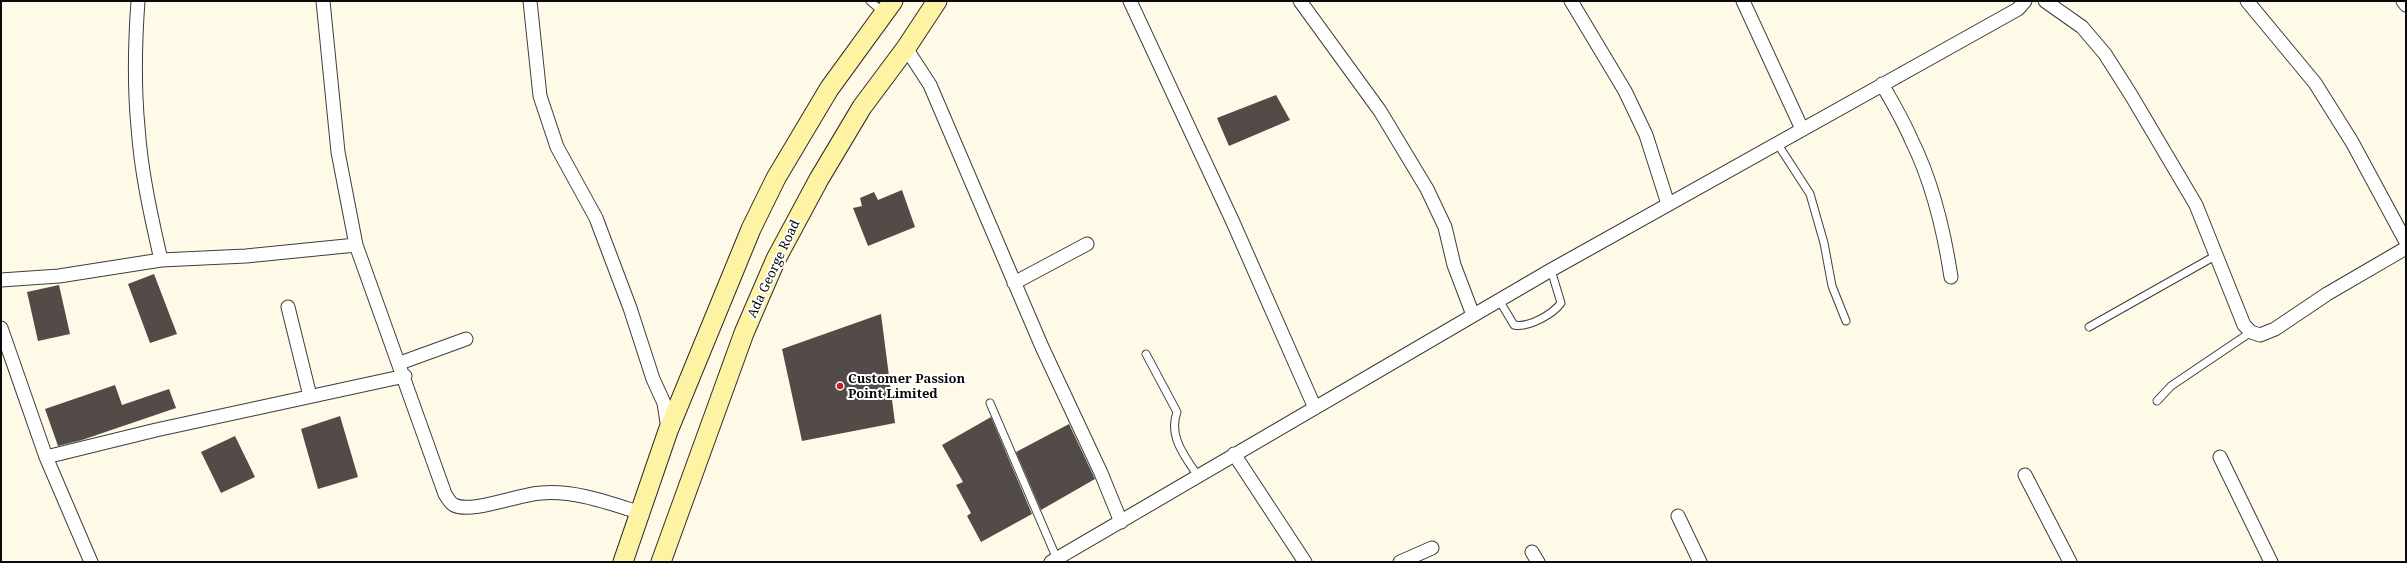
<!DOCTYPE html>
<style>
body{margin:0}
#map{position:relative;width:2407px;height:563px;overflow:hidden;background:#fffae7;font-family:"Noto Serif",serif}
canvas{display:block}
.frame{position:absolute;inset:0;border:2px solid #0a0a0a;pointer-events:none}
</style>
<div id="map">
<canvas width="2407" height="563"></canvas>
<div class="frame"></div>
</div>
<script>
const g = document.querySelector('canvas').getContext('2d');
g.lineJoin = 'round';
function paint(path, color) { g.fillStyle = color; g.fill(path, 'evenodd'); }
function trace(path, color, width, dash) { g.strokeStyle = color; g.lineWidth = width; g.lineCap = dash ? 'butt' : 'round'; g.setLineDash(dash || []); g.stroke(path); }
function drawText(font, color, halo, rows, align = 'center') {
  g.font = font + ' "Noto Serif",serif'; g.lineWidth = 4; g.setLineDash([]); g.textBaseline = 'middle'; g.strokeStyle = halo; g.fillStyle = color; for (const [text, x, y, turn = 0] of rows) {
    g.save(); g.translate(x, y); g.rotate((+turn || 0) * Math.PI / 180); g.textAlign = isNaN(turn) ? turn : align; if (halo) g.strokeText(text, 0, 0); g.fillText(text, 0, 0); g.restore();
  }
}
paint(new Path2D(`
 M1276,95L1290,120L1229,146L1217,118Z
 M902,190L915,227L868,246L853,208L862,206L860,198L874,192L878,200Z
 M154,274L177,334L150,343L128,284Z
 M59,285L70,334L38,341L27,292Z
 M881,314L895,423L802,441L782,349Z
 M115,385L122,405L169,389L176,408L82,440L58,446L45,409Z
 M340,416L358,477L318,489L301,429Z
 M991,417L1032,514L981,542L967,516L971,513L956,485L963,482L942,445Z
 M1069,424L1095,479L1041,510L1016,452Z
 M235,436L255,477L221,493L201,452Z`), '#524b47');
const service = new Path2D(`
 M870,1L884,13
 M1777,143L1810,194L1824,243L1832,286L1846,321
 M1499,300L1514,325C1529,328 1553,314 1561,303L1551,270
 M2089,327L2215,256
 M1146,354L1177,412C1168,436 1185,457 1198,476
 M2157,401L2171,386L2251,332
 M990,403L1057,559`);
const minor = new Path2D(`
 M138,1C135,42 134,85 138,127C141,172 151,216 161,260
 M323,1L338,152L356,245L445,494C447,497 450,503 454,505C471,514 520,494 541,493C575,490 609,503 641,513
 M530,1L540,96L557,147L596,218L630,308L653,379L664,403L668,429
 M1130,1L1232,220L1315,408
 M1300,1L1380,111L1427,189L1445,227L1454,265L1473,315
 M1571,1L1625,91L1646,135L1668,204
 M1743,1L1802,129
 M2045,1L2082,27L2105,54L2131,95L2196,205L2244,325L2251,332L2260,335L2275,329L2327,294L2406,248
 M2247,1L2315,83L2352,142L2406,242
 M2403,1L2406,5
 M906,48L930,85L1042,347L1101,473L1121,522
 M1882,84C1892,102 1903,120 1911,139C1932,181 1944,231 1951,277
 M1,280L59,276L161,260L246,256L356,245
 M1014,283L1087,244
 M288,307L310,396
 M1,328L46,457L91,562
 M400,363L466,339
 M1234,454L1305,562
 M46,457L156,430L405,376
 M2220,457L2271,562
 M2025,475L2070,562
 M1678,516L1700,562
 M1532,552L1538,562
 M1051,562L1551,270L2018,9L2025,1
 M1400,562L1432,548`);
const secondary = new Path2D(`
 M623,562L668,431L751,229L776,178L829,89L893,1
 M661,562L744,333L776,259L819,179L862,107L906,48L937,1`);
trace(service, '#3d3d3d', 9);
trace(minor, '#3d3d3d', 15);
trace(secondary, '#2c2c2c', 21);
trace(service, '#fff', 7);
trace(minor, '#fff', 13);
trace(secondary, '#fef2a3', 19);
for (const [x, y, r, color] of [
 [840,386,4,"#b7252f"]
]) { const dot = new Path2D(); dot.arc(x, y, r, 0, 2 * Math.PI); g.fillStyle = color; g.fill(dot); trace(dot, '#fff', 1.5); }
drawText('13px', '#0a0a0a', '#fff', [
 ["Ada George Road",774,269,-65]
]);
drawText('bold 13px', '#0a0a0a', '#fff', [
 ["Customer Passion",848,379],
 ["Point Limited",848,394]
], 'left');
</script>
